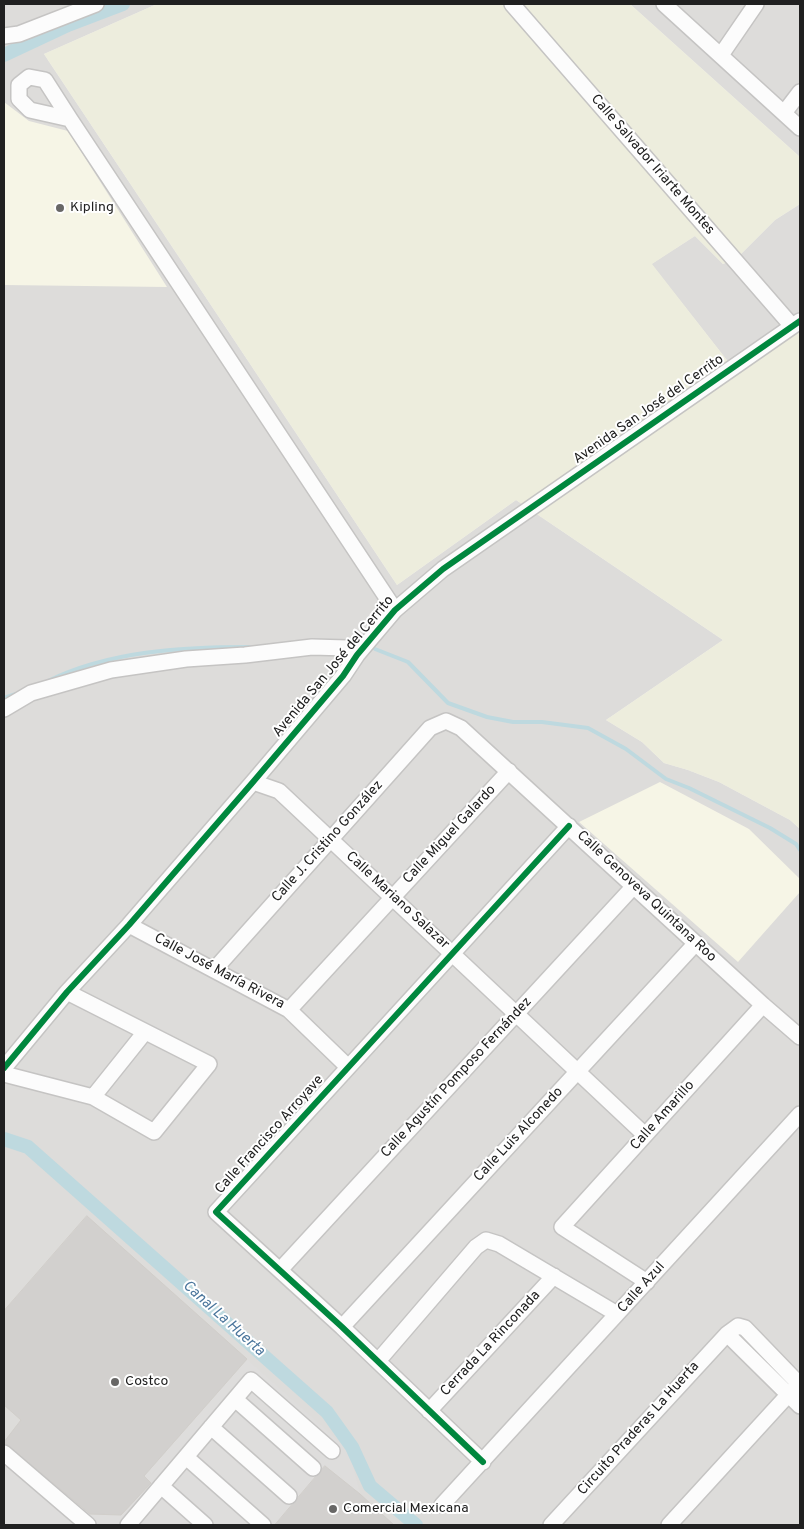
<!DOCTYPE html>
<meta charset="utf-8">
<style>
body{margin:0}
#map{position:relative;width:804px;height:1529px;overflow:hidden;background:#eeece9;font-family:Overpass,sans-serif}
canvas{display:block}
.frame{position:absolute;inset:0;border:5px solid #202020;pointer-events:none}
</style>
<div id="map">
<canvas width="804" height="1529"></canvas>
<div class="frame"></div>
</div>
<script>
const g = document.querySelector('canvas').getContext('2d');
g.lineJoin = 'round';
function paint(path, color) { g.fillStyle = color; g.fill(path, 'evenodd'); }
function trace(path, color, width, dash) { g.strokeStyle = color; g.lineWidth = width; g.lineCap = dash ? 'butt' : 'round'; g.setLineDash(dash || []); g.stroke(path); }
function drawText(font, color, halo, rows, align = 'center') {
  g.font = font + ' Overpass,sans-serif'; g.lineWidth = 4; g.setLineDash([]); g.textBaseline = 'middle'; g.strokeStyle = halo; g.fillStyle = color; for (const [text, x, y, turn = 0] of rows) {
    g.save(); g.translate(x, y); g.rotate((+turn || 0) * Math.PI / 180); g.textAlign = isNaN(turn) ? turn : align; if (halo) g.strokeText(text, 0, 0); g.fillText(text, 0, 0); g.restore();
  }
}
paint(new Path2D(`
 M4,4H157L44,54L397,585L516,500L723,640L606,720L642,742L664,763L688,770L719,782L790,820L800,829V1525H4Z
 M630,4H800V157Z
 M800,204V331L737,373L651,264L695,236L723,264L737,258L775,220Z`), '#dddcda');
paint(new Path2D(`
 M4,102L29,121L68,131L167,287L4,285Z
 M660,782L749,829L800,879V892L738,962L579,822Z`), '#f6f5e6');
paint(new Path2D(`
 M157,4H630L800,157V204L775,220L737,258L723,264L695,236L652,264L737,373L800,331V829L790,820L719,782L688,770L664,763L642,742L606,720L723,640L516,500L397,585L44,54Z`), '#ededdd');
paint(new Path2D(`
 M247,1359L349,1450L360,1494L325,1467L275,1525H4V1441L86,1514L121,1515L151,1483L144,1476Z`), '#dedddc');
trace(new Path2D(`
 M345,641L361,639
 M375,649L408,662L448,703L487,717L513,722H542L588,728L626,749L666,779L689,788L770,828L796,844L800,850
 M48,681C109,651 181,647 249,647
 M4,698L16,694`), '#bed9df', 4);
trace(new Path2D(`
 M4,55L68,25L123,4
 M4,1139L28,1147L327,1412L352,1447L370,1486L416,1525`), '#bed9df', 14);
const building = new Path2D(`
 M87,1216L247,1359L144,1476L151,1483L121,1515L90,1514L4,1442L21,1420L4,1405V1311Z
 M325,1466L360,1494L394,1525H275Z`);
paint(building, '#d2d0ce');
trace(building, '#d1ceca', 1);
const minor = new Path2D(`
 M512,4L792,326
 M664,4L800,128
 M4,36L19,34L96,4
 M721,55L756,4
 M784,113L800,92
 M70,119L30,110L19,99V85L29,77L45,80L70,119L395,610
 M4,709L31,693L111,670L186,659L245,655L312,647L347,648L357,655
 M253,782L279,791L645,1135
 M129,925L289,1010L348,1067
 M214,970L430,728L446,721L461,728L763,1005L800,1037
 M289,1010L509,771
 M4,1068L67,992L129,925L253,782L343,676L357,655L395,610L443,569L800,321
 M4,1074L93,1097L154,1132L209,1064L67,992
 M93,1097L145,1032
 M280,1270L634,886
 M647,1282L562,1227L763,1005
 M342,1327L696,943
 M727,1334L800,1406
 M378,1361L476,1247L486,1240L499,1244L617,1314
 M235,1399L313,1468
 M429,1411L554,1276
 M211,1427L289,1496
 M4,1453L88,1525
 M186,1457L263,1525
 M483,1462L342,1327L216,1212L569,826
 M161,1486L205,1525
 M442,1505L800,1114
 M128,1525L251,1380L332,1451
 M551,1525L727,1334L738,1326L745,1328L800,1385
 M669,1525L788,1395L800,1384`);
trace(minor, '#c5c4c3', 18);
trace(minor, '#fcfcfc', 15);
trace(new Path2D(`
 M4,1068L67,992L129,925L253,782L343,676L357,655L395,610L443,569L800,321
 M483,1462L342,1327L216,1212L569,826`), '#00873e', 6);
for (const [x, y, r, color] of [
 [60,208,5,"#686766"],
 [115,1382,5,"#686766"],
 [333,1509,5,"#686766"]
]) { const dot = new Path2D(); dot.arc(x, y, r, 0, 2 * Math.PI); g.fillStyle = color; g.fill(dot); trace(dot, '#fff', 2); }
drawText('14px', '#202020', '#fff', [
 ["Calle Salvador Iriarte Montes",652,165,49],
 ["Avenida San José del Cerrito",649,410,-35],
 ["Avenida San José del Cerrito",334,667,-50],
 ["Calle Miguel Galardo",450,835,-47],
 ["Calle J. Cristino González",328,842,-48],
 ["Calle Genoveva Quintana Roo",646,897,43],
 ["Calle Mariano Salazar",397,901,43],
 ["Calle José María Rivera",219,972,28],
 ["Calle Agustín Pomposo Fernández",457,1078,-47],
 ["Calle Amarillo",663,1116,-48],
 ["Calle Francisco Arroyave",270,1135,-48],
 ["Calle Luis Alconedo",519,1135,-47],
 ["Calle Azul",642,1288,-48],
 ["Cerrada La Rinconada",491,1344,-47],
 ["Circuito Praderas La Huerta",639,1429,-48]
]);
drawText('14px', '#202020', '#fff', [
 ["Kipling",70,208],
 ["Costco",125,1382],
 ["Comercial Mexicana",343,1509]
], 'left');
drawText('italic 15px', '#4b769c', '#fff', [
 ["Canal La Huerta",223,1319,42]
]);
</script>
